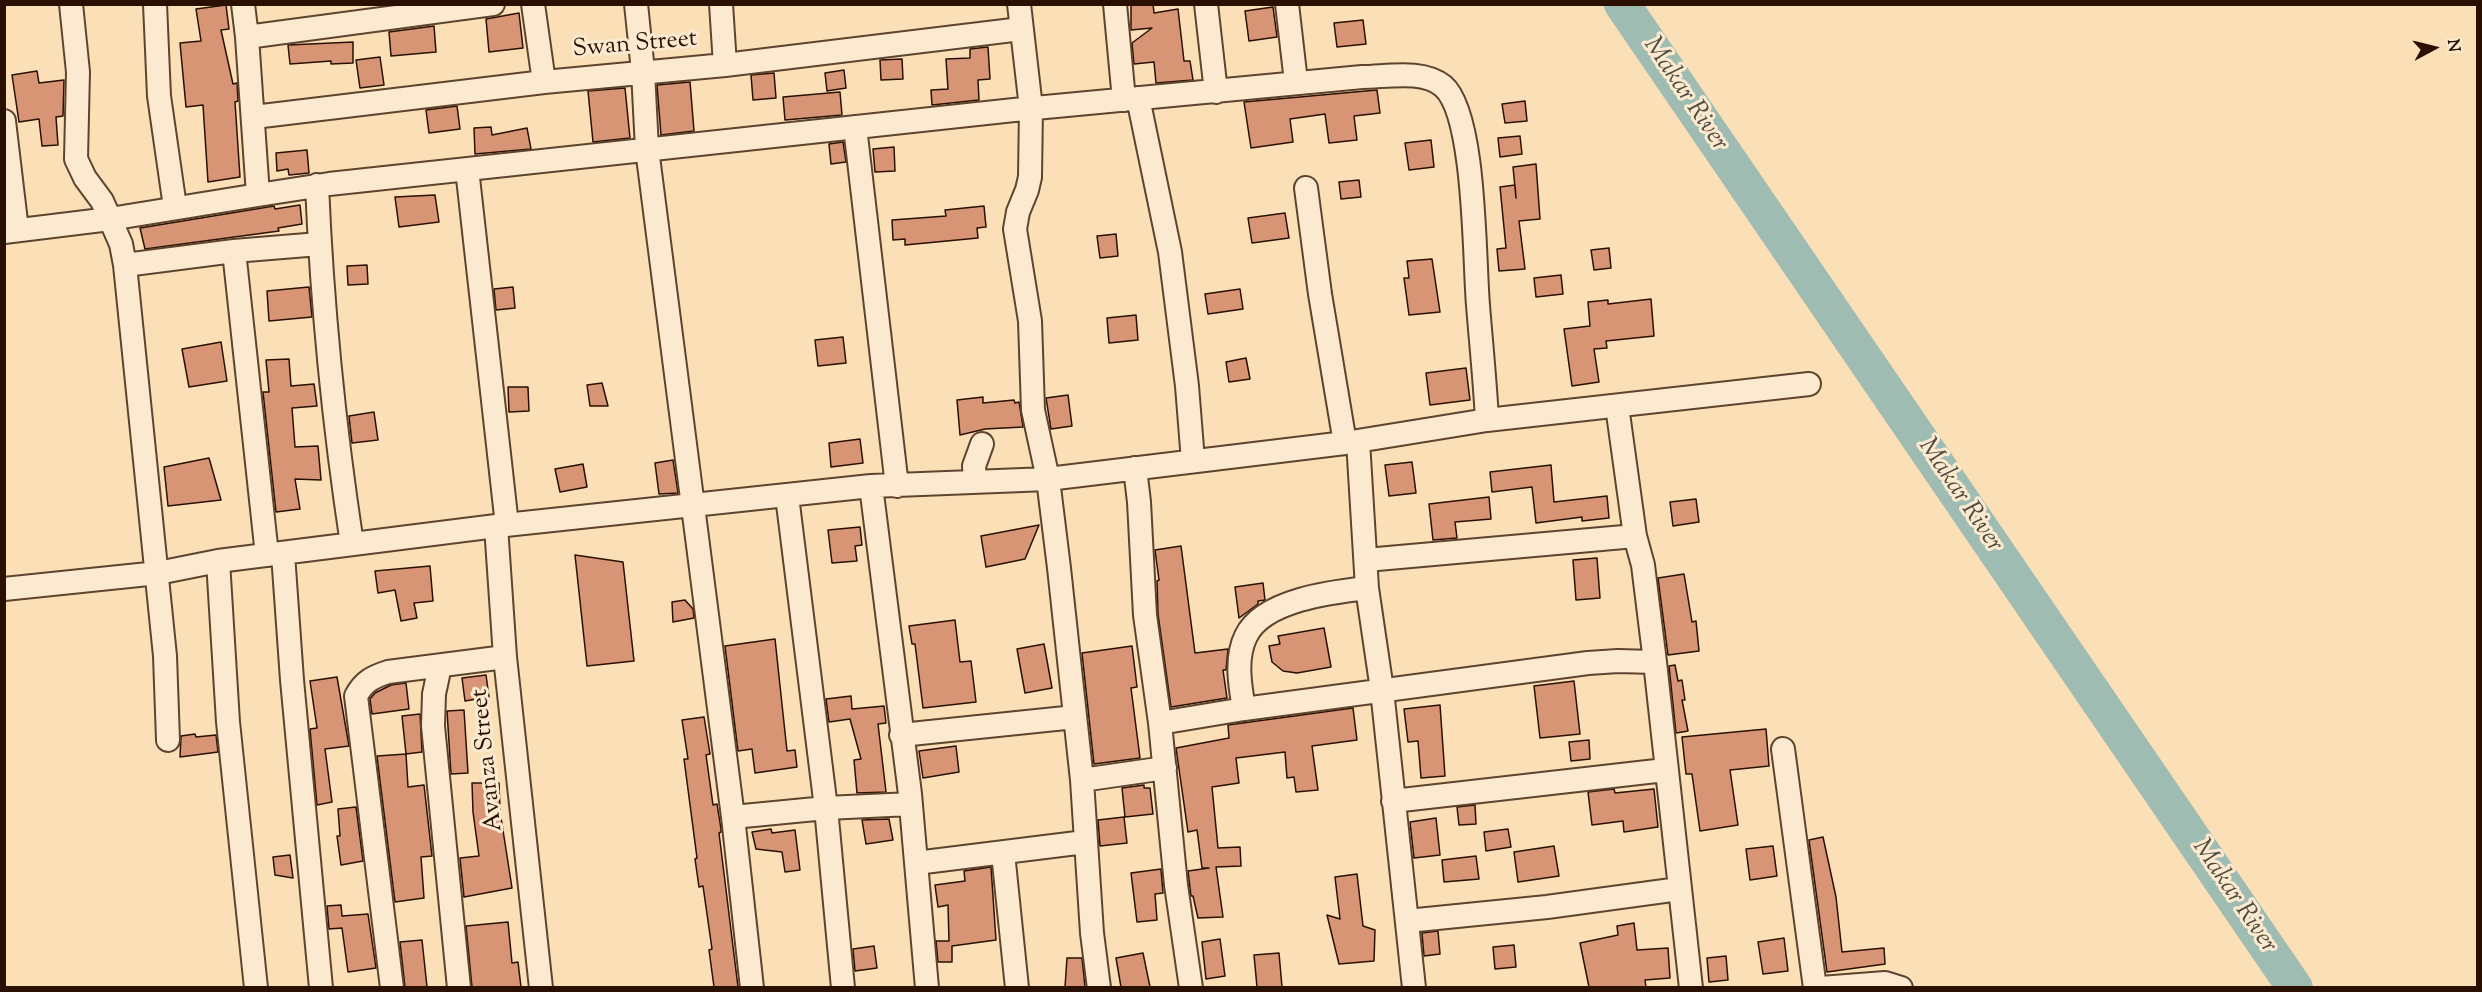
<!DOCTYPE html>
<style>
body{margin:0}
#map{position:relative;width:2482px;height:992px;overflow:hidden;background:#fbdfb6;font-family:"Sorts Mill Goudy",serif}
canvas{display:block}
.frame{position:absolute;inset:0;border:6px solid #291000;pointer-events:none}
.north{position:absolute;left:2404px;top:18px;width:60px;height:60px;-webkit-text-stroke:4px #fcead0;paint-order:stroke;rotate:83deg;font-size:16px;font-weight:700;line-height:24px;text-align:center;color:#291000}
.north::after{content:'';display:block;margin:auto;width:21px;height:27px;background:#291000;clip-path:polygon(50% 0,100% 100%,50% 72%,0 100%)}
</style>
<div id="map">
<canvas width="2482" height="992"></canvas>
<div class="frame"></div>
<div class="north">N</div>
</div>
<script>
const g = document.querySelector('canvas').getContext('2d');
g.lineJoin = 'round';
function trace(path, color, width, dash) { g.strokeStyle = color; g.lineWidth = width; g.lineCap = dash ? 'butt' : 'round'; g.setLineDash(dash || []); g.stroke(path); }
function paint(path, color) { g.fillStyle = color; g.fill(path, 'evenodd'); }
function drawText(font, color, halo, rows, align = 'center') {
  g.font = font + ' "Sorts Mill Goudy",serif'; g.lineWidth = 6; g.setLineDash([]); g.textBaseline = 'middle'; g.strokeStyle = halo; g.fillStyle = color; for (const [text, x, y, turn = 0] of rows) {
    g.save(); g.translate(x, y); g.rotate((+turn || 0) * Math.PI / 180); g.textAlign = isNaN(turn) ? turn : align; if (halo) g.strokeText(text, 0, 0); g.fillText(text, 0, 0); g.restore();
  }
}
trace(new Path2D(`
 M1622,4L2295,988`), '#9fbcb3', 36);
const building = new Path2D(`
 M1131,4H1153L1154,13L1178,9L1184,61H1190L1193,80L1156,83L1154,62L1134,64L1132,43L1152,28L1131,30Z
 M226,5L229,29L221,30L233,84L237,83L238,101L235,102L240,177L208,182L203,105L186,107L180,43L201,41L196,9Z
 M1273,7L1277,37L1249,41L1245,11Z
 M519,13L523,48L489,52L486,19Z
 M1363,20L1366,44L1337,47L1334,23Z
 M434,26L436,52L391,56L389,32Z
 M353,42V63L331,64V61L290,64L288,45Z
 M988,47L990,79L978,80L979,100L932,105L931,90L948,89L946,59L970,58V49Z
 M380,57L384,85L360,88L356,60Z
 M902,59L903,79L881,80L880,60Z
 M844,70L846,88L827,91L825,73Z
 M37,71L39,83L64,80L63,116L56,117L58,145L42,146L39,119L19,122L12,75Z
 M774,73L776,98L753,100L751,75Z
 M690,82L694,131L661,135L657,85Z
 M625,88L630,138L593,142L588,91Z
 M1377,90L1380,113L1354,116L1357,140L1329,143L1325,114L1290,119L1293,142L1251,148L1244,102Z
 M840,92L842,115L785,120L783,97Z
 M1525,101L1527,121L1505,123L1502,104Z
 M457,106L460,129L429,133L426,110Z
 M491,127L492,135L527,128L531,149L475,154L474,128Z
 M1520,136L1522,154L1500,157L1498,138Z
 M1431,140L1434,167L1409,170L1405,143Z
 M843,142L846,162L831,164L829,144Z
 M894,147L895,171L875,172L873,149Z
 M307,150L309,173L289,175L288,169L277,171L276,153Z
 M1536,164L1540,219L1519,221L1525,269L1499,271L1497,249L1506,248L1500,187L1515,185L1516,198L1513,167Z
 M1359,180L1361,197L1341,199L1339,182Z
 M435,195L439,222L399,227L395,197Z
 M300,205L302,224L278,228L279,231L145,249L140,228L274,206L275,209Z
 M984,206L986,227L977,228L978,238L905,245V239L893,240L892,220L946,216L945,210Z
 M1285,213L1289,238L1252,243L1248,218Z
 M1116,234L1118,256L1100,258L1097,236Z
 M1609,248L1611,268L1594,270L1591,250Z
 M1432,259L1440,312L1409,315L1404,278H1409L1407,261Z
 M367,265L368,284L348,285L347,266Z
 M1561,275L1563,294L1536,297L1534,278Z
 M309,287L312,317L269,321L267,291Z
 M513,287L515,308L496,310L494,289Z
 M1240,289L1243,309L1208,314L1205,294Z
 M1651,299L1654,336L1606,341L1607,348L1594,349L1599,382L1572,386L1564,329L1590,326L1588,302L1608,300V304Z
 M1136,315L1138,340L1109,343L1107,318Z
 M843,337L846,363L818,366L815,340Z
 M221,342L227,381L189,387L182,349Z
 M1246,358L1250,379L1229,382L1226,362Z
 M289,359L291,386L314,384L317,406L292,408L295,447L318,446L321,480L295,479L300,509L276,512L263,392H269L266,360Z
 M1466,368L1470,400L1430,405L1426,373Z
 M602,383L608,406H590L587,385Z
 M508,387H528L529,411L509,412Z
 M1068,395L1072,426L1051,429L1046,398Z
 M983,397V403L1014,400L1015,403L1019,402L1023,427L985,429L960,435L957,400Z
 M374,412L378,440L352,443L349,416Z
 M860,439L863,463L831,467L829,443Z
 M209,458L221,500L168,506L164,467Z
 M673,460L678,493L659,494L655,463Z
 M1412,462L1416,493L1389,496L1385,465Z
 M583,464L587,487L560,492L555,469Z
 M1551,465L1554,502L1607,496L1609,518L1582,521V517L1536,523L1532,487L1492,492L1490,472Z
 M1489,497L1491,519L1455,522L1457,538L1433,540L1429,504Z
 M1696,499L1699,522L1673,526L1670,502Z
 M1039,525L1025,559L986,567L981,536Z
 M860,527L862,545L855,546L857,561L832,563L828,530Z
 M1181,546L1195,653L1228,649L1226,670H1223L1227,698L1171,707L1158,614L1157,581L1159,580L1155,550Z
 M575,555L623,562L634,661L587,666Z
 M1597,558L1600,598L1576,600L1573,560Z
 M430,566L433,601L414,603L417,618L401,621L395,590L378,593L375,571Z
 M1684,574L1692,622L1696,621L1699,651L1668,655L1658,578Z
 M1263,583L1265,600L1258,601V604L1239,618L1235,587Z
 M685,600L693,609L694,618L673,622L672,602Z
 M955,620L960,662L971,661L976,702L923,708L915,644H912L909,626Z
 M1324,628L1331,667L1297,673L1283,671L1272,662L1269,646L1280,644L1278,636Z
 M775,639L787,751L795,750L797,767L755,773L752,749L738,751L725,646Z
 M1044,644L1052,688L1025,693L1017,649Z
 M1132,646L1137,687L1131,688L1140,758L1094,764L1082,653Z
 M1675,665L1678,681L1682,680L1685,700H1682L1688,731L1676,733L1669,666Z
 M486,675L489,697L465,701L462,678Z
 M337,677L349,746L325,749L332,802L317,805L310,729L317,728L310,681Z
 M1574,681L1580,734L1540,738L1534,686Z
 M406,683L409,709L372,714L370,699L375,693L391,685Z
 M851,696L852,709L884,706L886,723L878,724L886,792L857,793L854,760L861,759L850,719L829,722L826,699Z
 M1440,705L1445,776L1421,778L1418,741L1408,742L1404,709Z
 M1353,708L1357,740L1312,746L1318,790L1296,792L1294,777L1287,778L1285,752L1236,758L1239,783L1212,787L1218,848L1240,847L1241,866L1216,867L1223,917L1198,918L1193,896H1191L1188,871L1209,868H1202L1197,830L1188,832L1176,748L1229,738L1228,725Z
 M464,710L468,773L451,774L447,711Z
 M420,714L422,752L406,754L402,716Z
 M704,717L710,754L706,755L713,805L717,804L721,829V832L719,833L738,987H714L709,950L712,949L703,886L699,887L695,859L697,858L684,759H688L682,720Z
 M1766,729L1769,766L1730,770L1738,825L1700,831L1692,774H1686L1682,737Z
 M195,734L196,737L216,735L218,752L180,757L181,736Z
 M1589,740L1590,759L1571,761L1569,742Z
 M956,746L959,772L923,778L919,751Z
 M406,754L408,787L424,785L432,856L421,857L424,898L395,902L377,756Z
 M472,783H499L500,811L512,888L464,897L460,858L479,856L473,812Z
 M1144,785V788H1150L1153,814L1125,817L1122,788Z
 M1614,789L1615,793L1654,789L1658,827L1624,832L1623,821L1592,825L1588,792Z
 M1475,805L1476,824L1459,825L1457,807Z
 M356,807L363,861L341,865L337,836H340L338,809Z
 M1124,817L1127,843L1100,846L1098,820Z
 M1436,818L1440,855L1414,858L1410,822Z
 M889,819L893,840L866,844L862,820Z
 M771,829L772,833L795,830L800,870L785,872L782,852L756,849L752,832Z
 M1508,829L1511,847L1486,851L1484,832Z
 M1823,837L1836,897L1842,952L1884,948L1885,964L1827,972L1809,840Z
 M1554,846L1559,876L1518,882L1514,852Z
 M1773,846L1777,876L1750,880L1746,849Z
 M290,855L293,878L275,875L273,857Z
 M1476,856L1479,879L1444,882L1442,860Z
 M991,867L996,940L952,946V962H938L936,941H949L948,905L938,907L935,885L965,881L964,871Z
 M1161,869L1163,893L1155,894L1157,920L1137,922L1131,873Z
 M1357,874L1363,926L1375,930L1374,961L1339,964L1327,915L1340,919L1335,877Z
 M341,905L342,916L368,914L376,968L348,972L342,928L329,929L327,906Z
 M508,922L512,963L518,962L521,987H472L466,926Z
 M1634,923L1637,950L1668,948L1670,978L1645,980L1646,987H1589L1580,943L1618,935L1617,926Z
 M1438,931L1440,954L1424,956L1422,933Z
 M1784,938L1788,971L1763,974L1758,942Z
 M1220,939L1225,976L1206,979L1202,942Z
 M422,940L427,987H405L400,942Z
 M1514,945L1516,967L1495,969L1493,947Z
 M874,946L877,968L855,971L853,949Z
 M1143,953L1150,987H1121L1116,958Z
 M1279,953L1282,987H1257L1254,955Z
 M1726,956L1728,980L1709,982L1707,958Z
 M1067,958H1082L1085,987H1065Z`);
paint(building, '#d79576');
trace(building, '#291000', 1.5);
const street = new Path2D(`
 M71,4L78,72L76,159L85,178L102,201L110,219L121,244L125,265L165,656L168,740
 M155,4L159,96L175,207
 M243,4L247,37L258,195L329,184L1014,110L1362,77C1386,77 1423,69 1443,86C1476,114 1474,260 1478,305C1481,343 1485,381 1487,420
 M533,4L544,82
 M636,4L643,71L647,149L733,817L752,988
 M721,4L725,65
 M1019,4L1031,108L1030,177L1027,190L1018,212L1015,229L1030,321L1033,410L1048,479L1059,568L1082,780L1092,933L1099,988
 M1115,4L1124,100
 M1206,4L1216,92
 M1287,4L1296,82
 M247,37L493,4
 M1138,98L1170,252L1187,386L1193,461
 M254,117L544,82L725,65L1021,29
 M4,121L17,230
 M855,127L897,486
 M467,169L507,525
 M317,185C322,305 334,426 352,544
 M1306,188L1320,294L1345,443
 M4,232L110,219L258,195
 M125,265L234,251
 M1617,406L1635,536L1643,565L1655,662L1691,988
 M1358,441L1367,588L1382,690L1414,988
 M1135,468L1139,502L1145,615L1160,723L1176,885L1191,988
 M975,482L974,466L982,444
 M871,486L910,794L927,988
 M787,496L826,808L843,988
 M496,526L505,657L541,988
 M283,554L292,680L321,988
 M267,555L234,251L319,244
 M1366,560L1635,536
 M218,561L228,722L256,988
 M4,589L158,573L218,561L496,526L693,505L871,486L1048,479L1345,443L1487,420L1809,384
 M440,666L434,694L433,726L459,988
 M1244,709C1240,686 1235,658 1246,636C1263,600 1332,592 1367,588
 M1160,723L1244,709L1588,663L1618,661L1655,662
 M901,735L1075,717
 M1783,749L1815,988
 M1082,780L1165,768
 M1393,801L1665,770
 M733,817L826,808L911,804
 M1003,853L1017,988
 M916,863L1085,842
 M1407,921L1547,907L1679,889
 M392,988L356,696C364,681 373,677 388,672L505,657
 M1821,988L1885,983L1901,988`);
trace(street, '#5e442e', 26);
trace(street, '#fcead0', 22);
drawText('24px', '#291000', '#fcead0', [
 ["Swan Street",635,46,-5],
 ["Avanza Street",489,760,-96]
]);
drawText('italic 26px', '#524c3f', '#fcead0', [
 ["Makar River",1684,95,56],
 ["Makar River",1959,496,56],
 ["Makar River",2233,897,56]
]);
</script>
